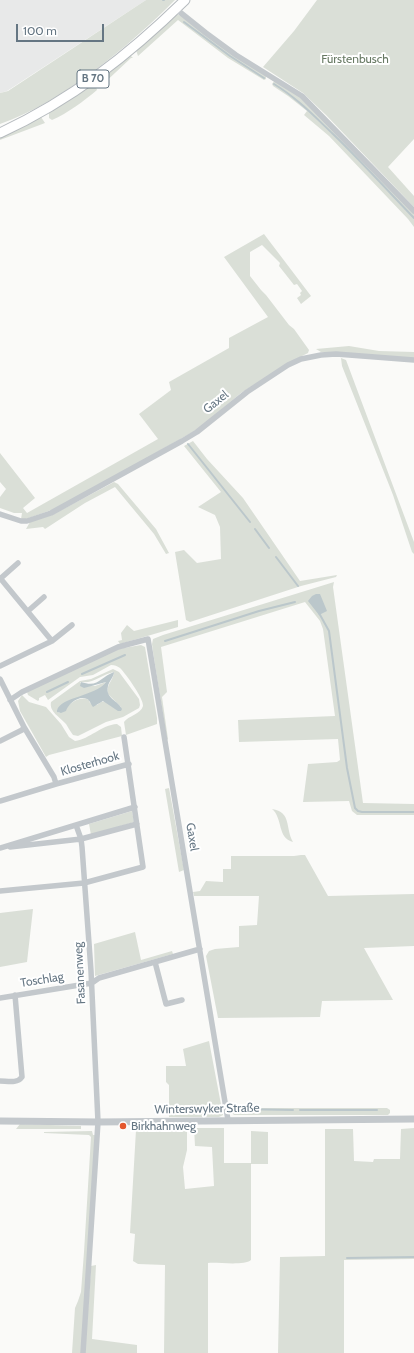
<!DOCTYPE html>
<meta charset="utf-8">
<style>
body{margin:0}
#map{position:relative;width:414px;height:1353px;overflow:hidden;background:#fafaf8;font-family:Cabin,sans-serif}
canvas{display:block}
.scale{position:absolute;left:16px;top:24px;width:88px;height:18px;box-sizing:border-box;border:2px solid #657683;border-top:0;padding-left:5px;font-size:12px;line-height:14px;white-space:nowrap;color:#657683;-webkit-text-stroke:3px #fff;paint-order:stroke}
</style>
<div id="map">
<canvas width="414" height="1353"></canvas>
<div class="scale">100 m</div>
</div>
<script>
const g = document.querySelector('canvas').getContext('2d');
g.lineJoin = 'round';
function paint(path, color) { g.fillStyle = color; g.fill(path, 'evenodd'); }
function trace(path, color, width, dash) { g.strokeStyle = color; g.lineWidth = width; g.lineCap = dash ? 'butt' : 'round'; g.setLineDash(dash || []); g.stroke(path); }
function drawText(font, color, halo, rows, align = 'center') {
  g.font = font + ' Cabin,sans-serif'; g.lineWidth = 4; g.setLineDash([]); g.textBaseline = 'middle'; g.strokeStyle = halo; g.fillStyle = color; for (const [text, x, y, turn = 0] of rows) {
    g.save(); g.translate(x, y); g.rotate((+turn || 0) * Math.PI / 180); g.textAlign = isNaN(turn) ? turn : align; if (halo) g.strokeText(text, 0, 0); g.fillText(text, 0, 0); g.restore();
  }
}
paint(new Path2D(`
 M0,0H146L7,91L0,93Z`), '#e8e9e9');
paint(new Path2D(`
 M146,0H175C128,47 63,102 0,124V93L8,91Z
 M317,0H414V139L388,167L414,196V207L326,115L303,93L263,67L294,31Z
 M175,14L182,16L266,76V79L264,80L228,58L178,20L138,56L136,50Z
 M130,55L133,58H131L100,87L99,83V79Z
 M275,80L299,96L414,213V227L408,219L329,136L304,115L307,111L288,96L273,86L272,84Z
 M91,85L96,87L97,90C84,101 68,113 52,120L49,118V113Z
 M41,117L45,123L0,140V137Z
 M264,234L311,296L301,304L297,298L301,295L300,293L302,291L297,284L294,285L279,266L280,263L262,245L250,252V276L261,290L266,295L289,325L294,329L309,350L308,353L290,362L241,393L198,429L60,507L26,519H21L22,513H14L0,508V497L6,489L0,482V453L35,498L23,508L27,513L158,439L139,414L171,390L169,382L229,348V338L268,317L224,257Z
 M349,346L379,351L414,352V358L333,352H321L316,349Z
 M341,358L346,360L414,542V554L412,552L393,495L342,366Z
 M193,441L207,459L243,498L300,581L337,575L336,577L301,586L190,622L186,620L175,552L184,550L197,563L221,559L220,527L215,515L198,507L221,492L184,446Z
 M114,482L118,484L156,529L169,553L166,554L154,534L115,487L85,503L45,529L43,527L26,529L30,522L54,514Z
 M334,582L333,587L363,803L414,804V815H357L352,811L349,801L303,802L308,764L337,762L340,760L338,739L239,742L238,720L335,716L323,629L320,621L305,602L161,647L167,692L162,697L168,739L167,740L153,652L152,644L153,639L163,635Z
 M178,620V627L120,644L118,641L122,640L121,633L127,625L134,631Z
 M141,645L145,647L157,718V724L126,735L124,722C128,716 141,714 143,706C144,699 126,674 120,668C117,666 115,665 111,665L93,675L80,677L48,700L45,695L39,698V700L38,701L28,695L27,692L118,649Z
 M113,669L119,672L139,699L140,705L139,708L123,717L106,722L78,736L73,735C70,731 68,727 66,724C60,717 49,712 51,702L80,681L91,679ZM114,672C113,682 106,683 108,694L121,707V711L106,701L101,702L97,705L90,703L89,700C78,694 67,707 59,713L57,710C69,695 95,698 106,682L95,686L80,683L81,682C93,684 103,674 114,672Z
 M22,695L29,702L46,707L61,724L69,737L75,741C90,739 101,725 117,724L121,727L122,736L49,755L46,757L20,711L18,701Z
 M169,788L184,870L179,872L165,789Z
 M272,809C292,812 285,828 293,842C277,838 283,818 272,809Z
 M132,811L134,822L91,835L89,824Z
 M301,855H305L328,896L414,894V946L364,948L393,1000L322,1001L320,1017L218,1018L206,956L209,951L215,949L239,947V926L257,925L259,896H194L193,892L200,891L206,881L223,882V869H231V856H294Z
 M33,909L27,962L0,967V913Z
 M135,932L141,960L172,951L173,954L95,976L94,944Z
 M209,1041L223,1115L219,1117H169V1085L166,1082V1066H186L183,1049Z
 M234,1108H387L390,1110V1113L388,1115H234L232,1113V1109Z
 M20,1124L81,1126V1129H16Z
 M187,1128V1150L183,1167L185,1189L214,1186L212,1147L195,1146L194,1128H224V1163H251V1131L268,1132V1164H251V1260C244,1266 218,1262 208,1263V1353H164L165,1265L138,1264L133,1261L135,1234L130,1233L136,1130Z
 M414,1128V1259L344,1260V1353H278L280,1257L325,1256V1129H353L354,1161L373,1162L374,1159H400L401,1129Z
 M92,1131L93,1135H96L81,1353H72L75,1308L78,1301L81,1292L84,1252L91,1137L89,1135L44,1133V1132Z
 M96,1265L92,1339L137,1345V1353H85L91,1266Z`), '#dadfd7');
paint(new Path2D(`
 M316,594H320L327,611L319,615L308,601L312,596Z
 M114,672C114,677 109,681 108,686C105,699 118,700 122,709L121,711H118L103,701L93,707C91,705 90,700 87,699C79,695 68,704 66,711L61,713L57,712V710C61,697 96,696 106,682L84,688L80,686L81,682C99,688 100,677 114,672Z`), '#bbc7cb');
trace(new Path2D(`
 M163,0H164
 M184,22L230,56L264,78
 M274,84C297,98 314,116 333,134C361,161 387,190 414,218
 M188,444L250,522
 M255,529L269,548
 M276,557L298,586
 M319,613L329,631L347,768L355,808L358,811L362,812H414
 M165,641L259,611L295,602
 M82,674L125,655
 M47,692L68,682
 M237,1109L293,1110
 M300,1110H377
 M347,1258L414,1257`), '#bbc7cb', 2);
const primary = new Path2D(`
 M0,133C71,100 129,55 185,0`);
trace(primary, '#b5babe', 11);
trace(new Path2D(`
 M176,9L206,33L236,55L302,96L414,211
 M0,514L21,521H27L51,513L182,441L197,432L247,392L288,365L301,359L321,355L336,354L414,360
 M0,578L52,641
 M0,579L18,563
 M28,611L44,597
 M0,666L52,641L72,625
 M0,679L24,727L22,730L0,741
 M10,700L22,692L118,647L148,639L228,1120
 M56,784L129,764
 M0,801L56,784L54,777L24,727
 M76,825L81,839L82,847L91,971L98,1122L83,1353
 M10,847L81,839L137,824
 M0,848L135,807
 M0,891L84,883L143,867L124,737
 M155,962L166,1004L182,1000
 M0,998L92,983L99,978L200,949
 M0,1081C7,1081 17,1084 22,1077L15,995`), '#c3c8cc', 5.5);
trace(new Path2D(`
 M0,1121L98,1122L414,1119`), '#c3c8cc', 7);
trace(primary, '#fff', 9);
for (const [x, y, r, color] of [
 [123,1126,4,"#e4572e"]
]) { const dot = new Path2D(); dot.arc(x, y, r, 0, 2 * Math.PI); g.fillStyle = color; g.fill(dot); trace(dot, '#fff', 1.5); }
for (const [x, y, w] of [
 [93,79,32]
]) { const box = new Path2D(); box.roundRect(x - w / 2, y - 9, w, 18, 3); g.fillStyle = '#fff'; g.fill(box); trace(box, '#657683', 1); }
drawText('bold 11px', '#657683', null, [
 ["B 70",93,79]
]);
drawText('12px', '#687a64', '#fff', [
 ["Fürstenbusch",355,59]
]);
drawText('12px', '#657683', '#fff', [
 ["Gaxel",216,402,-39],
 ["Klosterhook",90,764,-16],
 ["Gaxel",192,837,81],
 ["Fasanenweg",80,973,-93],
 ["Toschlag",42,980,-9],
 ["Winterswyker Straße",207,1109,-1]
]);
drawText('12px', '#657683', '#fff', [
 ["Birkhahnweg",131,1126]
], 'left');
</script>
